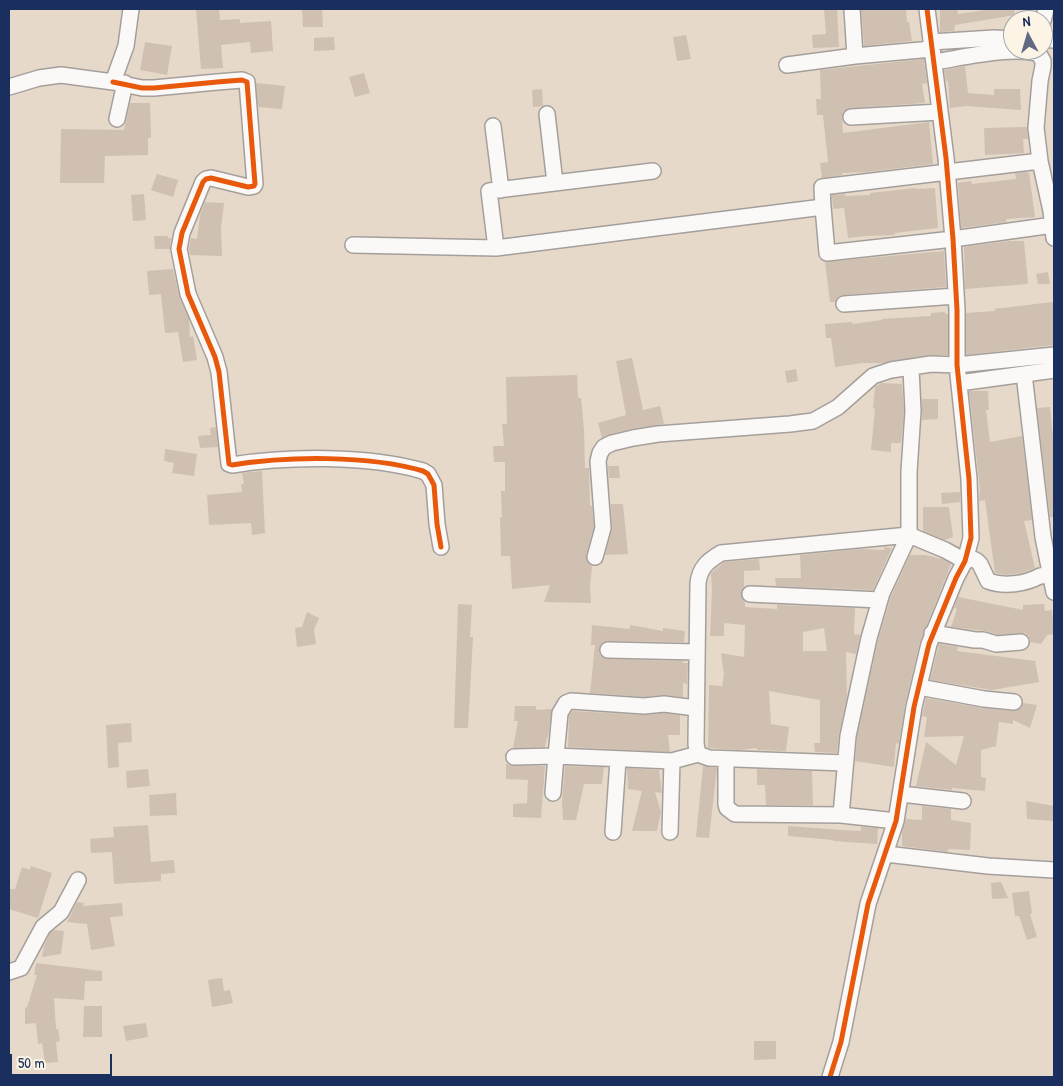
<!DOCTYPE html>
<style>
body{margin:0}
#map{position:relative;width:1063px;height:1086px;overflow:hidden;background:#e6d9c9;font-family:"Patrick Hand",sans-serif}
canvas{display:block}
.frame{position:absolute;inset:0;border:10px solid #1b2f5e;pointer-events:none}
.north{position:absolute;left:1003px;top:10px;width:50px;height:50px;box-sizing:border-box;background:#fcf5e5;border:1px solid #a2a6af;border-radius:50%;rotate:354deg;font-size:14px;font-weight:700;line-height:20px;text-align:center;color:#1b2f5e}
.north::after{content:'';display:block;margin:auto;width:18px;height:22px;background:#626a83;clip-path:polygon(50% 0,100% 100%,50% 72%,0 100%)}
.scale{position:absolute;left:10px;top:1054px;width:102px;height:22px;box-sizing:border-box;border:2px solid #1b2f5e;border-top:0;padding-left:6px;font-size:15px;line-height:18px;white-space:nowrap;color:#1b2f5e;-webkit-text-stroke:4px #fcf5e5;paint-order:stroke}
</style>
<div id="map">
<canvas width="1063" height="1086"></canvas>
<div class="frame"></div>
<div class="north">N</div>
<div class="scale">50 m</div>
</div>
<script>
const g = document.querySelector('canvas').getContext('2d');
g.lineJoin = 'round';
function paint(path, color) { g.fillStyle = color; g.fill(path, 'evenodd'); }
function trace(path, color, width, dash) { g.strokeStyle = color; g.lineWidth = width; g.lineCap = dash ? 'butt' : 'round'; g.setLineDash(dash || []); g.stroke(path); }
paint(new Path2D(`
 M196,9H219L220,20L240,19V23L271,21L273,51L251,53L250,42L221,45L223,68L201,69Z
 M302,9H322L323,27H303Z
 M824,9H837L839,47L813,48L812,35L826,34Z
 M861,9H906L907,22H909L912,41L864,46Z
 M940,9H957L958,14L993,9H1014L1015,15L955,25L954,31L940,32Z
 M686,35L691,59L677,61L673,37Z
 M334,37L335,50L314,51V38Z
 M145,42L172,46L167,75L140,70Z
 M924,59L927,83L922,84L925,103L850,108L843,112L842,118L843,133L929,122L933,164L867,172L842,173V175L822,178L820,163L828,162L823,115H817L816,99H821L820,70Z
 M965,66L968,93L994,95V89H1020L1021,110L966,106L950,108L948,81H946L944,70Z
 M364,73L370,93L355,97L349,77Z
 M256,83L285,86L282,109L258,107Z
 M542,89L543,106L533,107L532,90Z
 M130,103H150L151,138H148V155L105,156L104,183H60L61,129L124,130Z
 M1023,127H1027L1028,139H1023L1024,153L985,155L984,128Z
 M1025,172L1029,173L1035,217L1006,219V222L961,228L958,183L971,181L972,184L1016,179L1015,173Z
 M157,174L178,180L173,197L151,190Z
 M915,188L916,189L935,188L938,228L895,233V235L867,236L848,238L844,208L833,209L832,195L845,194V196H848L870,195V193Z
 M144,194L146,220L133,221L131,195Z
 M205,202L224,203L221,228L222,256L190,255L189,249L191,238L197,239L200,215Z
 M154,236H168V238H171L170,249H155Z
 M1008,241H1024L1028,284L965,289L964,247Z
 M944,251L946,287L843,295L838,297L835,302H830L825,262Z
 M173,269L179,296L189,319L190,337L193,336L197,360L183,362L178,332L165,333L161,294L149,295L147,271Z
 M1048,272L1050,284H1038L1036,274Z
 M1052,302L1054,303V345L966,355V313L995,311L994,309Z
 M945,312V314H948V355H930L883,363H862L835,367L831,338H826L825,324L852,322V324L882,320L881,319L931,316V313Z
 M632,358L643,410L660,406L664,424L631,429L610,434L602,438L598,423L626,415L616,361Z
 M796,369L798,381L787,383L785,371Z
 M577,375L578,398H581L584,430L585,468H589L590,506H592L594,527L586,555L588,563L592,566L590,587L591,603L544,602L550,585L512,589L510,556H501L500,517H502L501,491H505V462H494L493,446H504L502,424H507L506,377Z
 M881,383L902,384L904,411L901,443H891V452L871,450L875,409L873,408L875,387Z
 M969,391H988L989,410H986L990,442L1022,436L1032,520L1024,521L1035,568L1025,572L1007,575L995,573L985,500L979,501L980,490Z
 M922,399H938V419L922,420Z
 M1050,407L1054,446V517H1050L1037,408Z
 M216,427L218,447L200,448L198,436L211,435L210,428Z
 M165,449L197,454L194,476L172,473L174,463L164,461Z
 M608,466H619L620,478H609Z
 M262,471L265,533L252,535L251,523L209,525L207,495L242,492L241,484H244L242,473Z
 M960,492V502L942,504L941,493Z
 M611,504H623L628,554L605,555L612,530Z
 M923,507H949L953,537L944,540L923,531Z
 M884,547L892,548L873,590L776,586L775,578H801L800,555L861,549L884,550Z
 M910,555H925L942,559L951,564L920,642L905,705L899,744L896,743L894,767L855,761L857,737L878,640L891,596Z
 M759,559L760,570L744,571V587L741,594L745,602V607L777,609V605L855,608L854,634L860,635L856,654L846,652L847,697L839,734L837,753L815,752L814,743H820V700L769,691L771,724L789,727L786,751L757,750V748L740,750L708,748L709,685L722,686L724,675L721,653L744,657L745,625L724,623V636H710L712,591L711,573L724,562ZM824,628L827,651H803V632Z
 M958,597L1023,610V605L1044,604L1045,611L1052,610L1053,621H1054V634L1047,635L1041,644L1030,642L1029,637L1025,633L997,635L985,631L951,627L957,609L954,608Z
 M458,604L472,605L470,637H473L468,728H454Z
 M307,612L319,618L314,630L316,644L297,647L295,628L302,627Z
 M592,625L630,629V625L663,631V628L685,631L684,642L608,641L603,642L599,649L600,655L608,659L683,661V663H688L687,684L683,683V697L665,695L644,697L590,693L595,645H591Z
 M939,644L958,647L957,651L1035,661L1039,682L992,690L930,680Z
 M926,698L982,708L1013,711L1018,710L1023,703L1037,705L1030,728L1013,720V724L999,722L996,746L981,750V777L986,778L985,791L952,788V790L916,786L926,742L956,765L964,736L924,737L927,717L922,716Z
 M515,706H536V710L552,709L548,737H547L545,747L513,748L518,721H514Z
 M572,711L644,715L664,713L680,715V735H668L670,752L568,747L569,716Z
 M131,723L132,742L118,743L119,767L108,768L106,725Z
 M506,764L514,766H545L541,818L513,817V804L527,803L528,780L506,779Z
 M565,766L604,767L602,784H584L576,820H563L562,802Z
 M703,766L717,768L709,838L696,837Z
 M627,768L659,770L662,793L655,792L661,812L657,831H632L642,791L628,789Z
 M148,769L150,786L127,788L126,771Z
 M757,769L812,771L813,805H766L765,785H757Z
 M176,793L177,815L150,816L149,795Z
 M1026,801L1054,806V821L1027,819Z
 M922,806L951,809V820L971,823L970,850L948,849V852L902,846V832L906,819L922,820Z
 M148,825L151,862L174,860L175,873L161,874V881L114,884L112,852L91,853L90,839L114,837L113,827Z
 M788,826L842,830L861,831V827L878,828L877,844L833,841V840L788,836Z
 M31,866L52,873L38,918L9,909V889H15L22,867L30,870Z
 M1001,882L1008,898L992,899L991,883Z
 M1029,891L1032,913L1030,914L1037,937L1027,940L1019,916H1015L1012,893Z
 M77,902L84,903L83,906L122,903L123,916L110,917L115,946L91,950L87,924L67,922Z
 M54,930L64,931L61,954L42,957L44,946L50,933Z
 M36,963L102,971V981H85L84,1000L54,998L56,1029H58L60,1041L56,1042L58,1062L45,1063L42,1043L38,1044L36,1023L25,1024V1008L27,1007L37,975H34Z
 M222,978L224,991L230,990L233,1003L212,1007L208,980Z
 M84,1006H102V1037H83Z
 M146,1023L148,1037L126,1041L123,1026Z
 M754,1041H776V1059L754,1060Z`), '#cfc0b2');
const minor = new Path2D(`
 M852,9L855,56
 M1043,21L1046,9
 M1043,39L1054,40
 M931,42L994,38L1013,39
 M934,62C961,58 1015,45 1039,54L1043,61V66L1040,81L1036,128L1040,161L1051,211L1054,238
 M787,65L855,56L932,49
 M113,82L142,88H154L217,82L242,80L247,82L255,184L254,186L248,187L211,178L206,179L203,182L182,233L179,249L188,294L215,357L219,372L229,464L232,465C288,456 368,455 423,471L428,474L434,485L437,524L441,547
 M9,87L39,78L61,75L113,82L126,46L131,9
 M547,114L555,183
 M851,117L940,112
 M117,119L125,83
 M493,126L501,190
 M823,207L827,253L953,239L1053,225
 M353,245L496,248L823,207L822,187L1040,161
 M496,248L489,191L653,171
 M844,304L956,296
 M1024,374L1043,537L1054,592
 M959,383L1054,370
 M595,557L603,528L598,461L600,453L604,447L612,443L633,438L658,434L790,424L813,421L838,407L873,376L891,370L931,364L957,365L1054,355
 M750,594L880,600
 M932,633L975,640H983L996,644L1021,642
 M608,650L697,652
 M919,687L984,699L1014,702
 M514,757L556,756L560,713L566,703L571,701L644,706L664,704L696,708
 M726,759V804L727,808L735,814L841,815
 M845,763L709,758L698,754L696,744L698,583C700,567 708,561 721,553L909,535L945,550L965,561L973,559L977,561L980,564L988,581C1004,587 1025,584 1040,576H1042L1054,570
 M553,793L556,756L672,761L698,754
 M901,794L963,801
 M896,821L841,815L848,736L869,638L882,593L909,535V472L913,411L911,368
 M613,832L618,760
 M670,832L672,761
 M886,854L988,866L1054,870
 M9,972L21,968L43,927L61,912L78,880
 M830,1077L841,1042L868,904L896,821L914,707L929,644L956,578L965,561L971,538L969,479L957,365V310L953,239L946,158L927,9`);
trace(minor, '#a59f9c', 18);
trace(minor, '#fbf9f7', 15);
trace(new Path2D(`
 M113,82L142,88H154L217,82L242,80L247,82L255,184L254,186L248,187L211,178L206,179L203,182L182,233L179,249L188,294L215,357L219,372L229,464L232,465C288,456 368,455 423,471L428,474L434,485L437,524L441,547
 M830,1077L841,1042L868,904L896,821L914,707L929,644L956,578L965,561L971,538L969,479L957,365V310L953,239L946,158L927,9`), '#e8590c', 5);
</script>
